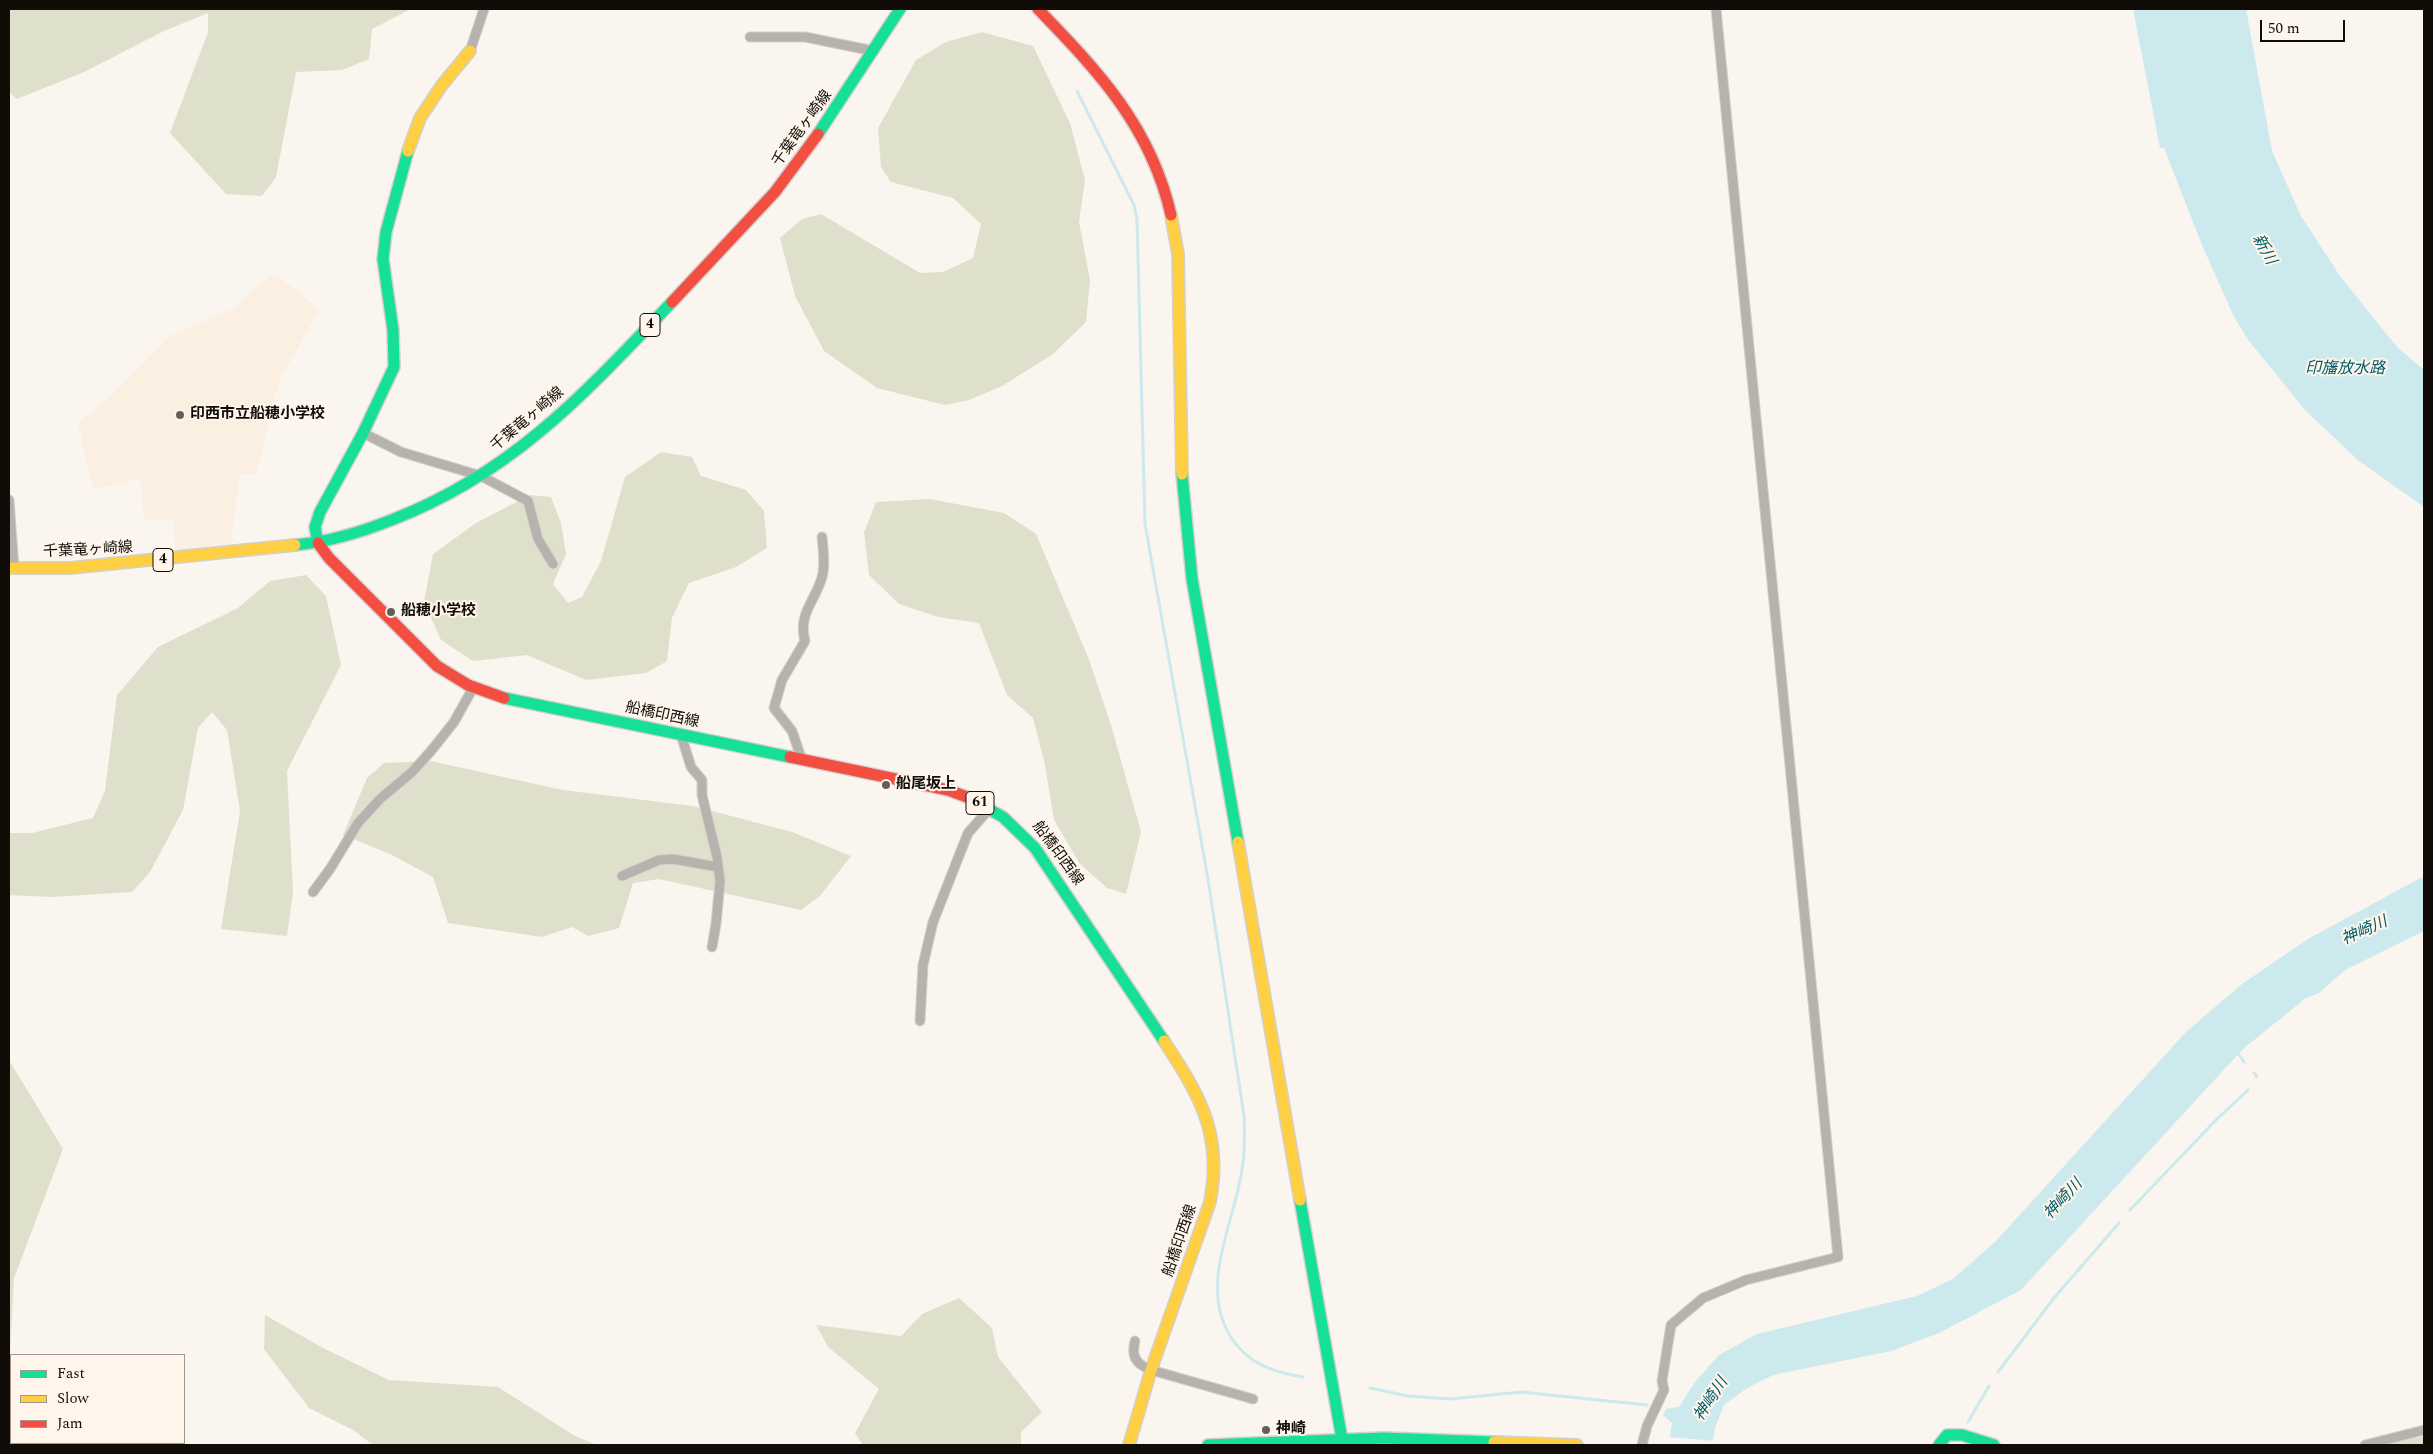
<!DOCTYPE html>
<meta charset="utf-8">
<style>
body{margin:0}
#map{position:relative;width:2433px;height:1454px;overflow:hidden;background:#faf5ef;font-family:Spectral,serif}
canvas{display:block}
.frame{position:absolute;inset:0;border:10px solid #110c08;pointer-events:none}
.legend{position:absolute;left:10px;top:1354px;width:175px;height:90px;box-sizing:border-box;background:#fff5ea;border:1px solid #a09890;margin:0;padding:6px 9px;list-style:none;font-size:15px;color:#110c08}
.legend li{display:flex;align-items:center;gap:10px;height:25px}
.legend b{width:25px;border:1px solid #a09890}
.scale{position:absolute;left:2260px;top:20px;width:85px;height:22px;box-sizing:border-box;border:2px solid #110c08;border-top:0;padding-left:6px;font-size:15px;line-height:18px;white-space:nowrap;color:#110c08;-webkit-text-stroke:4px #fff5ea;paint-order:stroke}
</style>
<div id="map">
<canvas width="2433" height="1454"></canvas>
<div class="frame"></div>
<ul class="legend">
<li><b style="height:6px;background:#16e098"></b>Fast</li>
<li><b style="height:6px;background:#ffcf43"></b>Slow</li>
<li><b style="height:6px;background:#f24e42"></b>Jam</li>
</ul>
<div class="scale">50 m</div>
</div>
<script>
const g = document.querySelector('canvas').getContext('2d');
g.lineJoin = 'round';
function paint(path, color) { g.fillStyle = color; g.fill(path, 'evenodd'); }
function trace(path, color, width, dash) { g.strokeStyle = color; g.lineWidth = width; g.lineCap = dash ? 'butt' : 'round'; g.setLineDash(dash || []); g.stroke(path); }
function drawText(font, color, halo, rows, align = 'center') {
  g.font = font + ' Spectral,"Noto Sans JP",serif'; g.lineWidth = 4; g.setLineDash([]); g.textBaseline = 'middle'; g.strokeStyle = halo; g.fillStyle = color; for (const [text, x, y, turn = 0] of rows) {
    g.save(); g.translate(x, y); g.rotate((+turn || 0) * Math.PI / 180); g.textAlign = isNaN(turn) ? turn : align; if (halo) g.strokeText(text, 0, 0); g.fillText(text, 0, 0); g.restore();
  }
}
paint(new Path2D(`
 M276,274L319,309L278,384L256,474H240L231,543L175,550L174,520H144L140,479L93,490L78,423L110,397L170,336L235,308L261,282Z`), '#fbefe1');
paint(new Path2D(`
 M9,9H411L372,29L369,59L342,70L296,72L276,177L262,196L226,194L170,133L208,32V13L164,31L84,72L17,99L9,92Z
 M982,32L1033,46L1070,123L1085,180L1079,222L1090,280L1086,322L1053,354L1002,386L969,400L945,405L877,388L824,351L795,296L780,238L802,219L821,214L920,273L943,272L973,258L981,224L953,198L891,182L881,167L878,128L916,60L946,42Z
 M661,452L692,457L701,476L746,490L764,511L767,548L736,567L689,583L672,618L667,661L646,673L586,680L527,655L473,661L441,640L424,602L433,554L476,523L530,495L551,497L561,523L566,554L553,584L568,603L582,597L601,561L625,477Z
 M930,499L1004,513L1036,534L1088,657L1111,725L1141,832L1126,894L1107,888L1080,864L1054,820L1045,765L1033,718L1007,695L979,623L938,617L899,604L869,575L864,532L876,502Z
 M306,575L326,596L341,665L287,771L293,892L287,936L221,929L240,811L227,730L212,712L198,728L183,810L150,872L132,892L52,897L9,895V833H32L93,818L105,791L117,695L158,647L238,608L270,581Z
 M431,761L563,790L693,806L792,832L851,856L820,896L801,910L659,879L633,883L619,928L588,936L572,927L542,937L448,923L433,877L390,854L343,835L367,778L384,763Z
 M9,1060L63,1149L14,1278L9,1376Z
 M959,1298L992,1328L998,1357L1042,1412L1021,1432V1445H863L855,1433L879,1389L828,1347L816,1325L901,1336L922,1314Z
 M265,1315L323,1348L389,1380L498,1387L575,1436L597,1445H373L353,1430L309,1408L264,1349Z
 M2424,1436V1445H2383Z`), '#dfe0cc');
paint(new Path2D(`
 M2133,9H2246L2272,151L2301,216L2340,276L2397,347L2424,370V507L2359,461L2306,411L2249,341L2234,317L2202,245L2164,148H2160Z
 M2424,876V931L2345,970L2319,993L2306,998L2243,1049L2021,1290L1939,1333L1891,1351L1773,1375L1747,1388L1724,1405L1715,1428L1712,1445H1669L1672,1423L1663,1415L1666,1409L1679,1407L1695,1382L1719,1355L1757,1334L1917,1296L1953,1279L1996,1241L2186,1032L2242,984L2308,939Z`), '#cce9ee');
paint(new Path2D(`
 M1668,1437L1716,1441L1715,1445H1666Z`), '#faf5ef');
trace(new Path2D(`
 M1077,91L1134,205L1137,219L1145,524L1208,879L1244,1116C1245,1135 1245,1152 1242,1170C1234,1224 1199,1284 1230,1336C1248,1364 1272,1372 1303,1377
 M2237,1052L2244,1062
 M2254,1073L2257,1077
 M2130,1210L2216,1120L2248,1090
 M1998,1372L2054,1298L2119,1223
 M1370,1388L1408,1396L1451,1399L1521,1392L1647,1405
 M1968,1422L1989,1386`), '#cce9ee', 3);
const street = new Path2D(`
 M750,37H805L874,51
 M470,51L484,9
 M363,433L401,452L481,476L528,501L538,539L553,564
 M9,500L14,568
 M681,735L691,767L702,780V795L717,857L720,881L716,924L712,947
 M802,760L792,731L774,708L782,680L805,641C797,612 818,599 823,573C825,561 823,548 822,537
 M622,876L659,860L673,859L718,867
 M313,892L330,869L358,823L380,799L412,772L431,751L454,722L473,688
 M920,1021L923,965L933,922L968,833L990,808
 M1135,1341C1131,1357 1136,1364 1151,1370L1253,1399
 M1642,1445L1647,1426L1664,1390L1662,1381L1671,1325L1703,1298L1746,1280L1838,1257L1716,9
 M2365,1445L2424,1430`);
const fast = new Path2D(`
 M818,134L900,9
 M1182,474L1192,579L1238,842
 M318,543L315,527L320,512L363,433L394,367L393,330L383,259L386,232L408,151
 M295,545C329,542 362,532 394,519C513,473 586,392 672,302
 M504,698L790,757
 M967,797L1003,817L1035,848L1164,1041
 M1300,1200L1343,1445
 M1208,1445L1384,1438L1494,1442
 M1939,1445L1947,1435H1962L1994,1445`);
const slow = new Path2D(`
 M408,151L420,118L442,85L470,51
 M1171,215L1178,254L1182,474
 M9,568H70L295,545
 M1238,842L1300,1200
 M1494,1442L1577,1445
 M1129,1445L1151,1370L1210,1202C1223,1134 1200,1096 1164,1041`);
const jam = new Path2D(`
 M1038,9C1099,72 1151,127 1171,215
 M672,302L775,192L818,134
 M318,543L329,558L437,666L468,685L504,698
 M790,757L948,790L967,797`);
trace(street, '#d4d0cb', 11);
trace(fast, '#d4d0cb', 14);
trace(slow, '#d4d0cb', 14);
trace(jam, '#d4d0cb', 14);
trace(street, '#b6b3ae', 9);
trace(fast, '#16e098', 11);
trace(slow, '#ffcf43', 11);
trace(jam, '#f24e42', 11);
for (const [x, y, r, color] of [
 [180,415,5,"#635e59"],
 [391,612,5,"#635e59"],
 [886,785,5,"#635e59"],
 [1266,1430,5,"#635e59"]
]) { const dot = new Path2D(); dot.arc(x, y, r, 0, 2 * Math.PI); g.fillStyle = color; g.fill(dot); trace(dot, '#fff5ea', 2); }
for (const [x, y, w] of [
 [650,325,20],
 [163,560,20],
 [980,803,28]
]) { const box = new Path2D(); box.roundRect(x - w / 2, y - 11.5, w, 23, 4); g.fillStyle = '#fff5ea'; g.fill(box); trace(box, '#110c08', 1); }
drawText('bold 14px', '#110c08', null, [
 ["4",650,325],
 ["4",163,560],
 ["61",980,803]
]);
drawText('15px', '#110c08', '#fff5ea', [
 ["千葉竜ヶ崎線",803,129,-54],
 ["千葉竜ヶ崎線",528,420,-40],
 ["千葉竜ヶ崎線",88,551,-3],
 ["船橋印西線",662,716,12],
 ["船橋印西線",1057,854,54],
 ["船橋印西線",1181,1241,-71]
]);
drawText('bold 15px', '#110c08', '#fff5ea', [
 ["印西市立船穂小学校",190,415],
 ["船穂小学校",401,612],
 ["船尾坂上",896,785],
 ["神崎",1276,1430]
], 'left');
drawText('italic 16px', '#005c69', '#fff5ea', [
 ["新川",2263,250,61],
 ["印旛放水路",2345,370],
 ["神崎川",2365,932,-24],
 ["神崎川",2064,1200,-47],
 ["神崎川",1712,1400,-57]
]);
</script>
